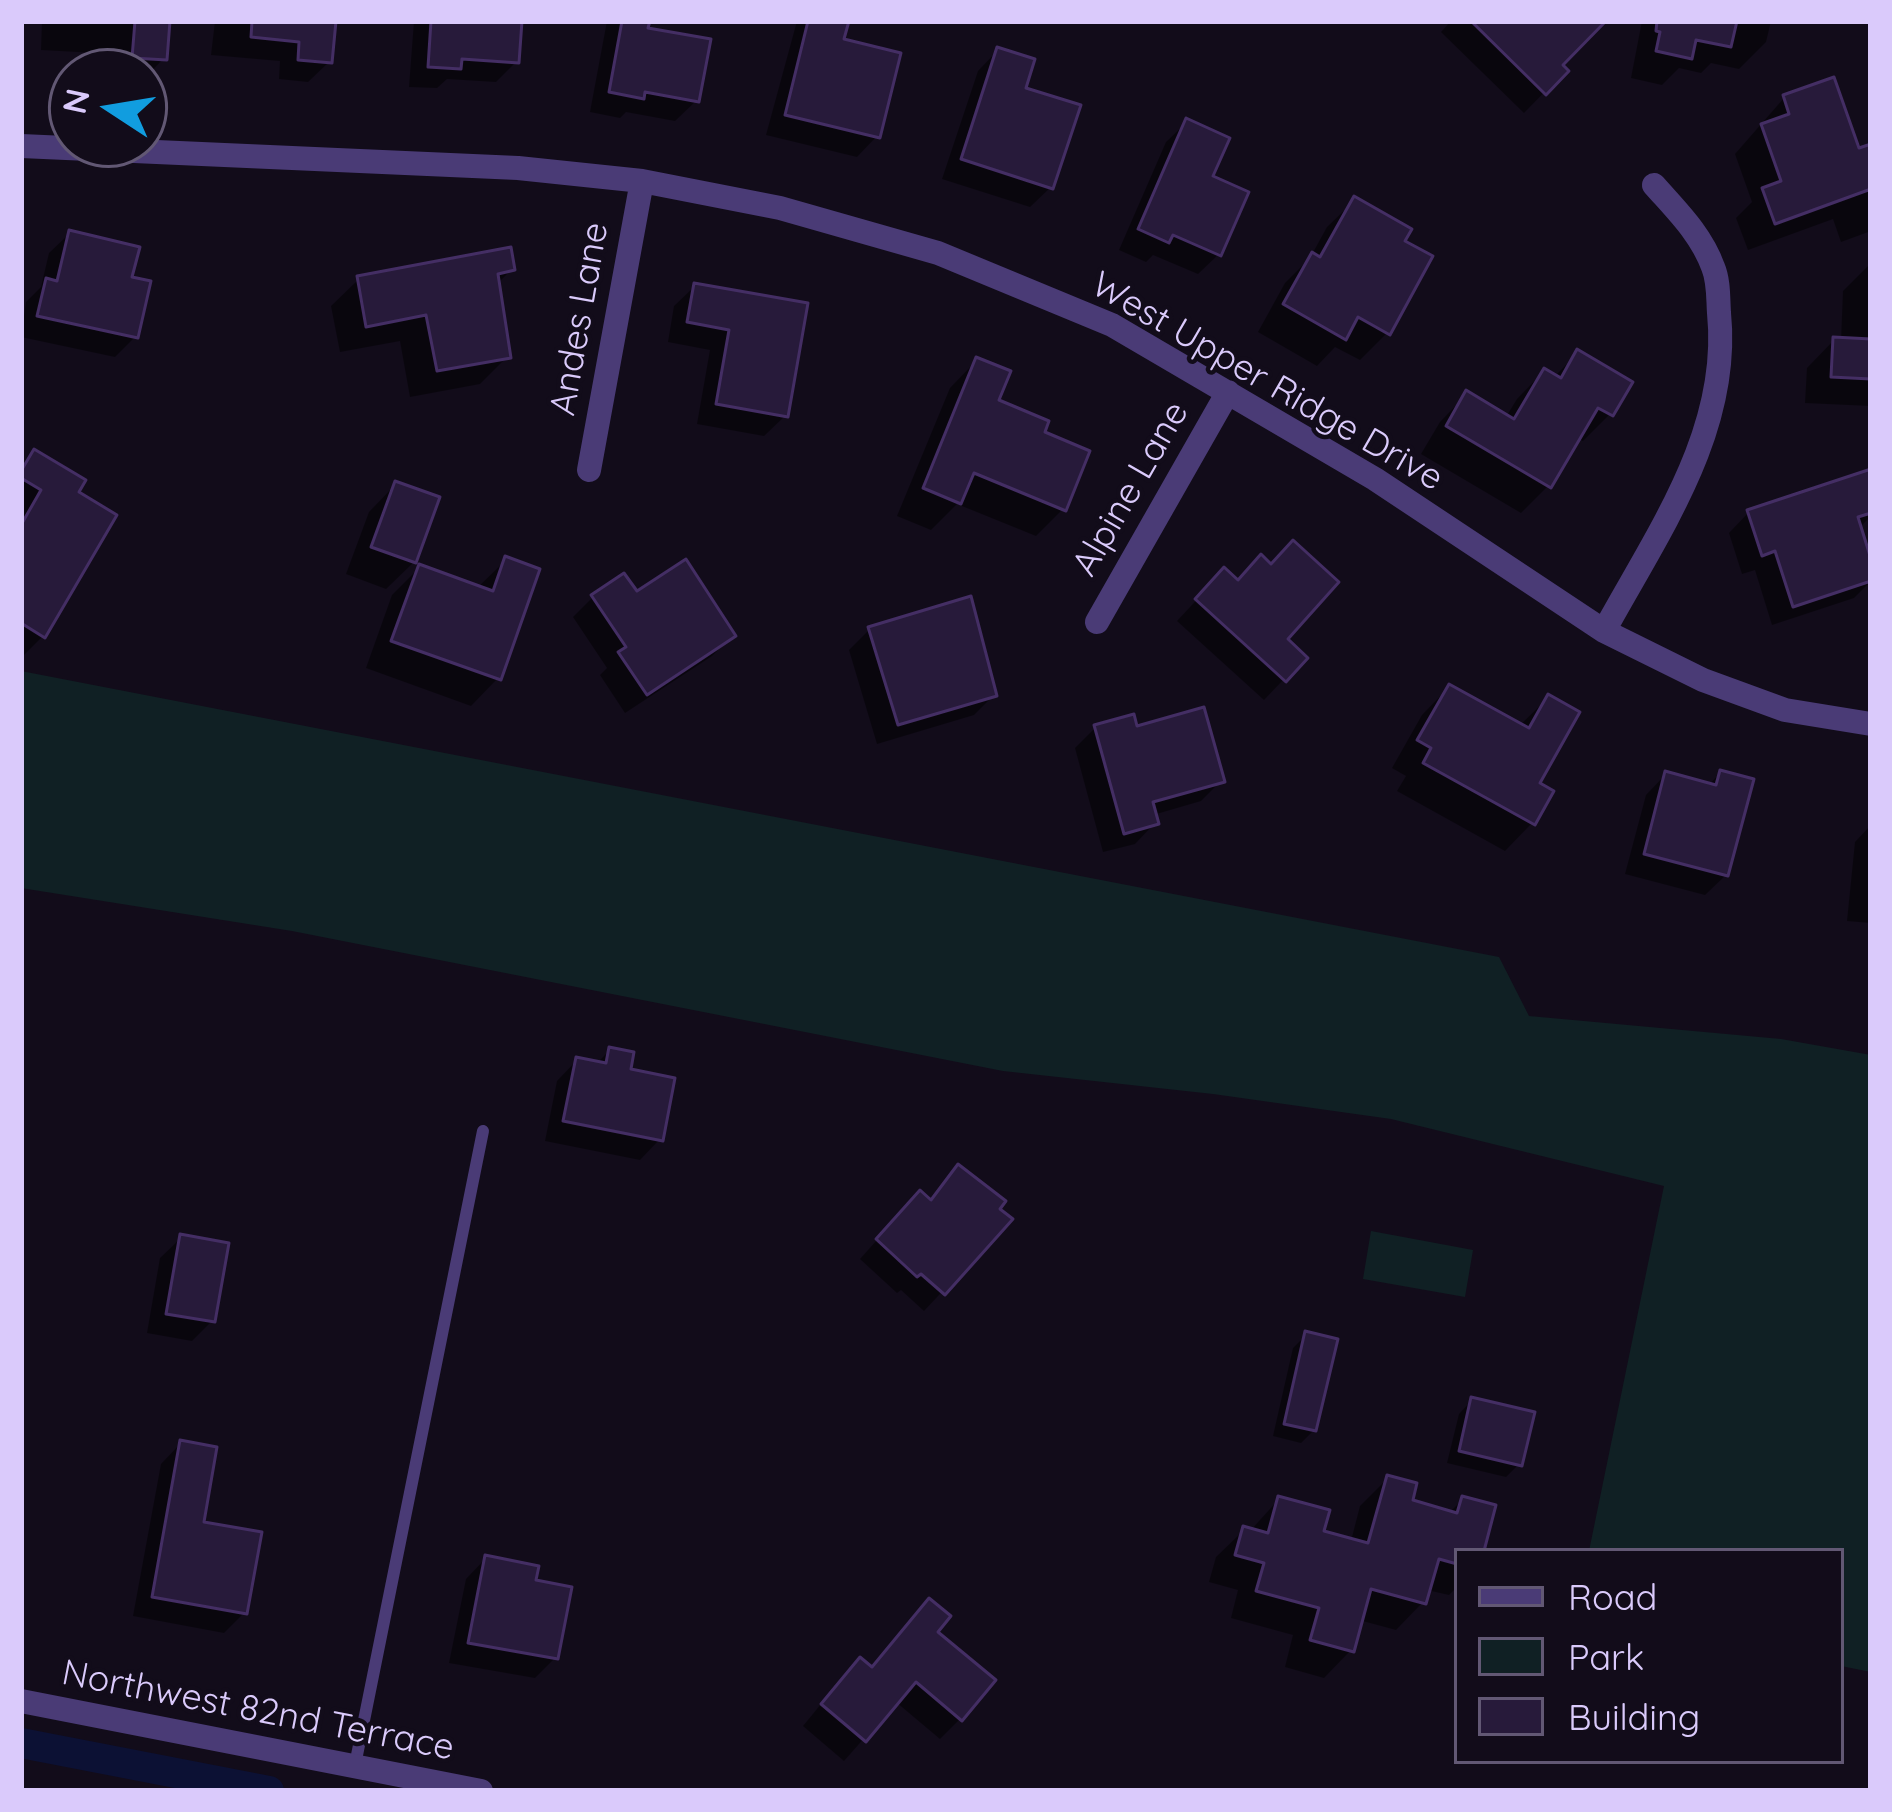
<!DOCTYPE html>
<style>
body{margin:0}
#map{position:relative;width:1892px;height:1812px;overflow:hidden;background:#120c1a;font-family:Quicksand,sans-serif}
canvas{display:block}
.frame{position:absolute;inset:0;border:24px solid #dacafb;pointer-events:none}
.legend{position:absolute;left:1454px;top:1548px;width:390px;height:216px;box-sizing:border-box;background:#120c1a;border:3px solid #625874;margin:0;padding:15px 21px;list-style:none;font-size:36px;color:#dacafb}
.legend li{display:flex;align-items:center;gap:24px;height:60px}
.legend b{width:60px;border:3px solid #625874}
.north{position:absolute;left:48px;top:48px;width:120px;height:120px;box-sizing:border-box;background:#120c1a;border:3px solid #625874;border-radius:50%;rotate:282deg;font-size:33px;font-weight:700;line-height:48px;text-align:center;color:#dacafb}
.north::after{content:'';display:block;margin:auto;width:42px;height:54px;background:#119ddf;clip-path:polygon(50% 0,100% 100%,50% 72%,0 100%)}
</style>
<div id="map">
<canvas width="1892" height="1812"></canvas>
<div class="frame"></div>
<ul class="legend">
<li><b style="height:15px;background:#4a3b76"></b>Road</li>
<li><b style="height:33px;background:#102024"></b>Park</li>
<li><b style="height:33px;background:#271a3a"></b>Building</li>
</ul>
<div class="north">N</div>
</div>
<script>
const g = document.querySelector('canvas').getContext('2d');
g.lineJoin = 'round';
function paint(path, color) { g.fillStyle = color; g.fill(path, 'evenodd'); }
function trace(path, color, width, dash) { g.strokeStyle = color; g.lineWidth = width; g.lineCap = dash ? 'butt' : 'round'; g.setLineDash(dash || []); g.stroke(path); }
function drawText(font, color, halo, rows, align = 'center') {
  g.font = font + ' Quicksand,sans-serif'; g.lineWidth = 9; g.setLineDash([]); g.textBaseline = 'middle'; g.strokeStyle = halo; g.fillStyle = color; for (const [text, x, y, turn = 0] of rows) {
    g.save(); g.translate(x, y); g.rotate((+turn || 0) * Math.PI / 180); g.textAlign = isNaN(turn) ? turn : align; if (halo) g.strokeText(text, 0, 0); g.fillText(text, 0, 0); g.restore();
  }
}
paint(new Path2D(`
 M21,671L1499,957L1529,1016L1781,1039L1871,1055V1672L1841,1666V1551H1589L1664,1186L1391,1119L1213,1094L1003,1071L292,931L21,888Z
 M1371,1231L1473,1250L1465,1297L1363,1279Z`), '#102024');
paint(new Path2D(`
 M42,21H167L164,58L144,79V72H114L115,54L41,50Z
 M215,21H333L329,62L308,82L279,79L280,61L211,55Z
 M414,21H519L516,62L496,82L447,79L437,88L409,87Z
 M607,21H647L645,30L696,101L675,121L626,112L620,118L590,112Z
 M797,21H845L840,41L877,136L857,157L766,135Z
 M1451,21H1596L1559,65L1565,71L1524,113L1441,32Z
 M1642,21H1771L1766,42L1739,69L1711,63L1701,73L1679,68L1662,85L1631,78Z
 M998,50L1022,90L1051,187L1030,207L942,179L978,71Z
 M1784,98L1858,152L1871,147V231L1841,242L1833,219L1748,250L1736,218L1752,202L1735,154Z
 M1187,122L1209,178L1219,254L1198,274L1153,255L1146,262L1119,250L1166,142Z
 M1355,200L1401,242L1387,333L1360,360L1335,347L1317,366L1258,332L1285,283L1310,258L1327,227Z
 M70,233L129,279L135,337L115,357L21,337L26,302L41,287L49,253Z
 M1871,263V406L1805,403L1807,368L1834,340L1841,341L1843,291Z
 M512,269L497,284L507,357L480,384L410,397L400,341L340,352L331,306L359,279Z
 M695,286L805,306L785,416L764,436L697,424L710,350L668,342L674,306Z
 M1578,353L1610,414L1583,441L1577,438L1548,486L1521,513L1421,454L1440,422L1467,394L1506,417L1517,399L1544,371L1554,377Z
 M977,360L995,402L1041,434L1063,509L1036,536L957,504L931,530L897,516L950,388Z
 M34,453L82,481L43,636L21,658V466Z
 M396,484L414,562L386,589L346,574L369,512Z
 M1871,484V516L1858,529L1871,568V581L1854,598L1772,625L1755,570L1742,574L1729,533L1749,512Z
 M506,560L498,678L471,706L366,668L392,595L420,567L477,588Z
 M1204,592L1283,639L1304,658L1264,700L1177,621Z
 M636,596L733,635L712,656L625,713L600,675L607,668L573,617L593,597Z
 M870,629L994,695L974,715L877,744L849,650Z
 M1449,687L1519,726L1548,698L1532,823L1505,851L1397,791L1406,776L1392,768L1422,715Z
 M1095,728L1135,730L1221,781L1201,801L1153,815L1155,823L1135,844L1103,852L1075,748Z
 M1720,773L1726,875L1705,895L1625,874L1646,795L1666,774L1708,786Z
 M1871,825V923L1847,921L1855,842Z
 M610,1050L627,1072L660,1139L640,1160L545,1141L557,1081L577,1060L596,1064Z
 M959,1168L1009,1220L924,1311L901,1290L897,1293L860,1259L902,1212L929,1202Z
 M181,1238L212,1321L192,1341L147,1333L160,1258Z
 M1306,1335L1314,1430L1301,1443L1273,1436L1293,1348Z
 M1472,1400L1519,1464L1506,1477L1447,1463L1459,1414Z
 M181,1443L200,1524L245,1612L224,1633L133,1616L161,1464Z
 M1388,1478L1409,1502L1448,1514L1463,1499L1481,1551H1457V1587L1449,1595L1427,1590L1423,1602L1396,1630L1359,1620L1351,1650L1324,1678L1285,1667L1293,1635L1231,1618L1238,1590L1209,1582L1216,1557L1244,1530L1250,1531L1279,1499L1320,1533L1351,1541L1360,1506Z
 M486,1558L533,1583L555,1658L535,1678L449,1663L466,1579Z
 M929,1602L933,1632L960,1719L940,1739L896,1702L844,1761L803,1726L840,1681L870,1669Z`), '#0007');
trace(new Path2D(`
 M21,1743L269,1791`), '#0c1134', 30);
const building = new Path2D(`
 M135,21H170L167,60L132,58Z
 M252,21H336L332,63L298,60L299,42L251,37Z
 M431,21H522L519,63L462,59L461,69L428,67Z
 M622,21H650L648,28L711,39L699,102L645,92L644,99L609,92Z
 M808,21H849L844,39L901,53L880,138L785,115Z
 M1471,21H1606L1563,65L1569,71L1546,95Z
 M1657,21H1737L1731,47L1696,40L1692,59L1656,51L1660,32L1656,31Z
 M997,47L1035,59L1026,88L1081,105L1053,189L961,159Z
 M1834,77L1859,148L1871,144V189L1775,224L1762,188L1781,181L1761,124L1789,114L1783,95Z
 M1186,118L1230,138L1213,176L1249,192L1221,256L1173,235L1169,243L1138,229Z
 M1354,196L1412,229L1405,241L1433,256L1390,335L1358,317L1346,340L1283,304L1312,252L1320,257Z
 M69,230L140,247L132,277L151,281L138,338L37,316L46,278L57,281Z
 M511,247L515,270L498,274L511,358L437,371L426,315L366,327L357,276Z
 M694,283L808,303L788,417L716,404L729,330L687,322Z
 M1833,337L1871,339V379L1831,377Z
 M1577,349L1633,382L1613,416L1598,408L1551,488L1446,426L1466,390L1514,419L1544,368L1561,378Z
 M976,357L1011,371L999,400L1049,421L1045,432L1090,451L1066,511L974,473L961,504L923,488Z
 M34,449L86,480L79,492L117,515L45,638L21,623V525L41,490L21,478V471Z
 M1871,469V513L1858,517L1871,559V581L1793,607L1775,551L1762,556L1747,510Z
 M395,481L440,497L416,563L371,547Z
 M1293,540L1339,582L1288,639L1308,658L1286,682L1195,599L1224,567L1238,580L1261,554L1271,564Z
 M505,556L540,569L501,680L391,641L419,564L493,591Z
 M686,559L736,636L647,695L618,652L626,647L591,595L624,573L637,591Z
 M971,596L997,696L898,725L868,627Z
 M1449,684L1529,728L1548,694L1580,712L1540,783L1554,791L1535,825L1423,763L1431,748L1417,740Z
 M1204,707L1225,782L1153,802L1159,824L1124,834L1094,725L1134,714L1137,726Z
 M1720,770L1754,779L1728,876L1644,854L1665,771L1716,785Z
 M609,1047L634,1052L631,1069L675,1078L663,1141L563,1121L576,1057L606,1063Z
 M958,1164L1006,1201L1000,1209L1013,1219L945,1295L921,1274L917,1277L876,1239L920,1190L931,1200Z
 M180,1234L229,1243L215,1322L166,1314Z
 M1305,1331L1338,1339L1316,1431L1284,1424Z
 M1471,1397L1535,1412L1522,1466L1459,1451Z
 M180,1440L217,1447L204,1522L262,1532L247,1614L152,1597Z
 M1387,1475L1417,1483L1413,1500L1457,1513L1462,1496L1496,1505L1484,1551H1457V1564L1439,1559L1426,1604L1371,1589L1354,1652L1310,1640L1319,1608L1256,1591L1264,1563L1235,1555L1243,1526L1268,1533L1278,1496L1330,1510L1324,1531L1368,1543Z
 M485,1555L539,1566L536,1580L572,1587L558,1659L468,1643Z
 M929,1598L951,1616L938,1632L996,1680L962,1721L916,1682L866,1742L821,1704L860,1657L872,1667Z`);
paint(building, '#271a3a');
trace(building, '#442e64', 3);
trace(new Path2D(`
 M355,1765L483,1131`), '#4a3b76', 12);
trace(new Path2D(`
 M21,146L518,168L642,181L780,208L938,253L1112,325L1375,479L1604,631L1703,680L1785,710L1871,724
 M589,470L642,181
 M1097,622L1228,392
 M1604,631C1658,532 1731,431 1719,313C1718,299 1719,281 1713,267C1701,234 1677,211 1654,185
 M21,1701L481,1791`), '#4a3b76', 24);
drawText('36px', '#dacafb', '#120c1a', [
 ["Andes Lane",580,319,-80],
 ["West Upper Ridge Drive",1267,382,30],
 ["Alpine Lane",1131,489,-60],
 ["Northwest 82nd Terrace",258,1711,11]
]);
</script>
